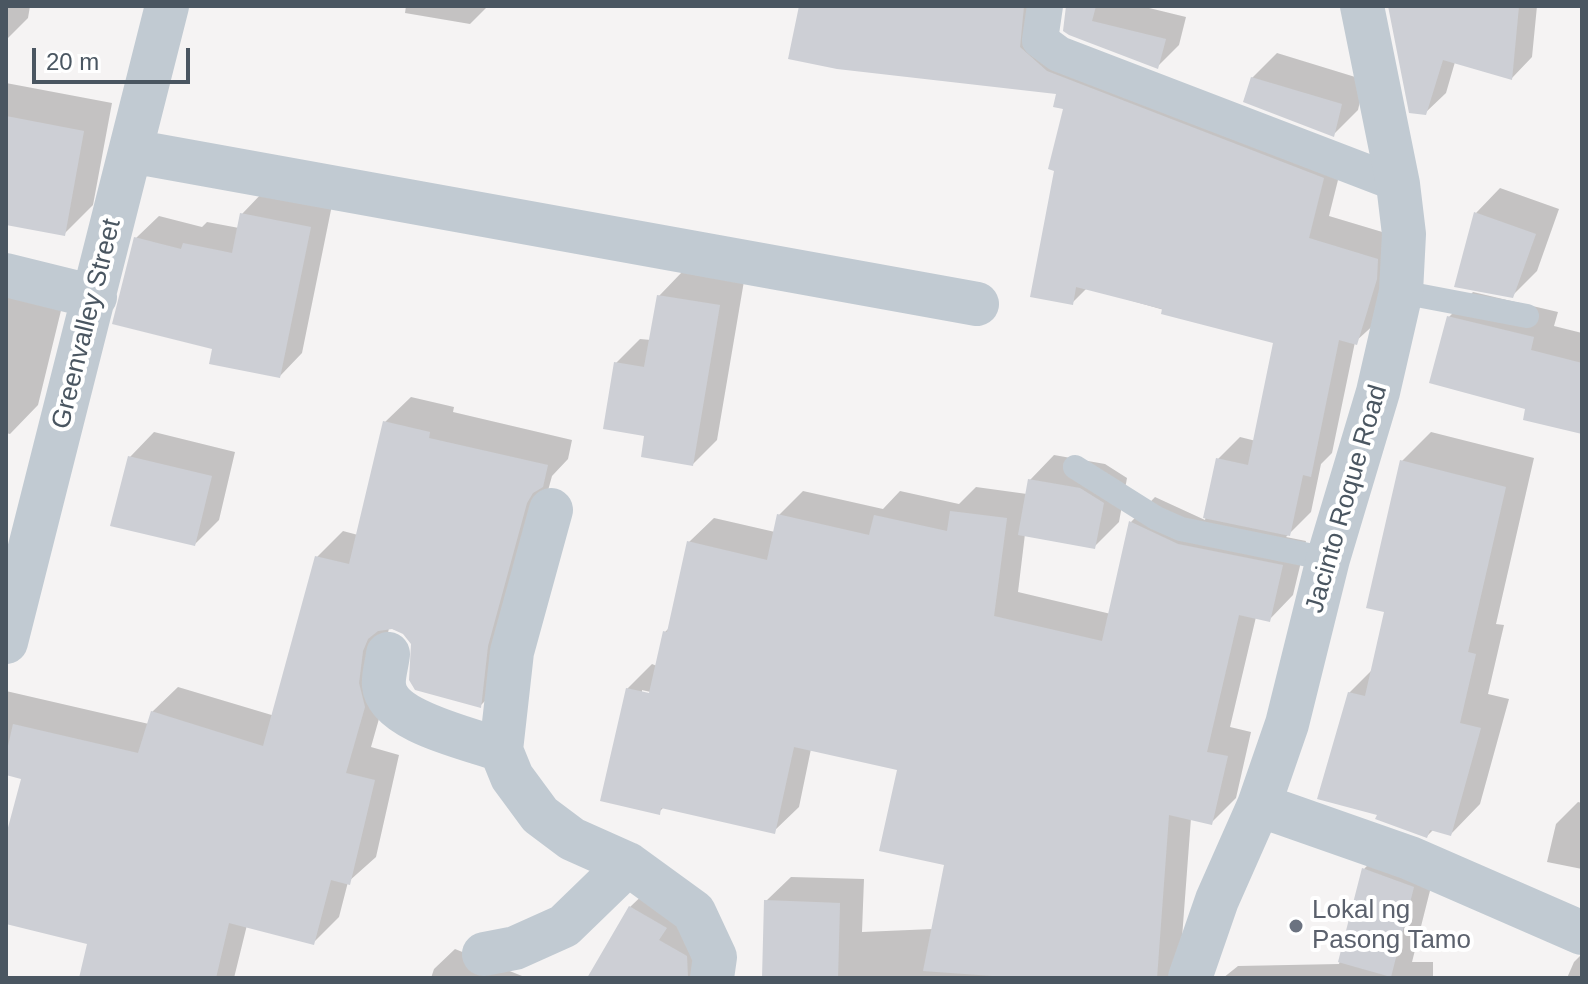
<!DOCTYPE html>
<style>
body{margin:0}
#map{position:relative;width:1588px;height:984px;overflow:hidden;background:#f5f3f3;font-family:Arial,sans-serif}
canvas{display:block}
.frame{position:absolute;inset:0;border:8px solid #4a5661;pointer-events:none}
.scale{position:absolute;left:32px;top:48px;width:158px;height:36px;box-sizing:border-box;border:4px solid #4a5661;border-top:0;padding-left:10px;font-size:24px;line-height:28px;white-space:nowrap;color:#4a5661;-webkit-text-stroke:6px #fff;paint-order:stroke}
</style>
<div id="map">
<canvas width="1588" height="984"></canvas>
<div class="frame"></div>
<div class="scale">20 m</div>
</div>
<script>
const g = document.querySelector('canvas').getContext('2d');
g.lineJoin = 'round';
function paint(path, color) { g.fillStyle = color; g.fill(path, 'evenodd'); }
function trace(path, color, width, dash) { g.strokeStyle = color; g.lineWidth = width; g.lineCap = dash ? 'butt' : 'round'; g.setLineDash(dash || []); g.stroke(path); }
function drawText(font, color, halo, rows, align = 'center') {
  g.font = font + ' Arial,sans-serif'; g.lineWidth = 8; g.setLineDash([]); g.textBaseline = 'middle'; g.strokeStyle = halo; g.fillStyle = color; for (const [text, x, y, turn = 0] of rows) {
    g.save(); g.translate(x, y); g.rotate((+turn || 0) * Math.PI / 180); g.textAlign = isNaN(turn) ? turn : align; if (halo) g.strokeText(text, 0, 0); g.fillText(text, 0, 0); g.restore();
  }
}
paint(new Path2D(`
 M6,6H30L28,18L6,40Z
 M406,6H488L470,24L405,13Z
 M801,6H1042L1040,14L1073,52L1344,156L1329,216L1399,237L1378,321L1355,342L1332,453L1321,464L1311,512L1286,537L1306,541L1293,595L1269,620L1256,617L1230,727L1251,732L1236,798L1211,823L1191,818L1182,938L1207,978H764L766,901L791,877L864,879L862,932L933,929L946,863L899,768L811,749L799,807L774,831L664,807L659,812L627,689L652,664L657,666L665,632L671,626L689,542L714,518L775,532L779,515L803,491L883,509L900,491L959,504L976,487L1027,494L1030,480L1054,455L1105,464L1127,478L1119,522L1094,547L1025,534L1018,592L1111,614L1131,522L1155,497L1205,520L1218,459L1240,437L1256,441L1276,342L1087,288L1072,303L1066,108L1059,92ZM642,690L659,694H642Z
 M1066,6H1141L1186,17L1179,45L1157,67Z
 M1390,6H1537L1532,57L1512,78L1455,62L1446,93L1425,113Z
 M1277,53L1365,80L1358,110L1333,135L1252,78Z
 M6,83L112,103L93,205L64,234L6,223Z
 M1500,188L1559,209L1537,271L1512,296L1457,285L1476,213Z
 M264,191L332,205L302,353L280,376L215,347L136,238L159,216L202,227L207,222L239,228L242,214Z
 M683,271L744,281L717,440L693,464L647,434L616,363L640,339L651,340L659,296Z
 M6,275L66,290L38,405L10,434L6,433Z
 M1473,292L1558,312L1554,326L1582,333V432L1528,408L1449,317Z
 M411,397L454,407L453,412L572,440L568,459L552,476L513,618L506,680L480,706L404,632L389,628L384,653L390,680L371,747L399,755L376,857L348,882L339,917L313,943L247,925L234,978H81L89,943L6,921V843L23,777L6,773V691L149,724L152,712L178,687L275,716L317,557L343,531L358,535L385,422Z
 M154,432L235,452L219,520L195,544L130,457Z
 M1431,432L1534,458L1496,624L1504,625L1488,694L1509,699L1480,804L1451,834L1434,829L1427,836L1349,693L1373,669L1387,610L1402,461Z
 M1578,802L1582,803V869L1547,862L1556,824Z
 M1388,844L1437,863L1412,962H1433V978H1223L1238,966L1339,964L1364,869Z
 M651,887L686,907L707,978H589L630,907Z
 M455,949L527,978H431L434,969Z
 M1582,954V978H1567L1574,962Z`), '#0003');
paint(new Path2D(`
 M799,6H1024L1020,47L1047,71L1324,178L1309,238L1378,259L1377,279L1357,345L1339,340L1311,477L1303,475L1290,536L1203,518L1216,458L1248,465L1273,343L1161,314L1162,309L1076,287L1073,305L1030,297L1054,171L1048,169L1063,109L1053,107L1056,94L837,69L788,59Z
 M1066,6H1096L1092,21L1166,39L1158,69L1069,35L1063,31Z
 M1388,6H1519L1512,80L1443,60L1426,115L1409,113Z
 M1251,77L1342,104L1334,137L1243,102Z
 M6,116L84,131L65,236L6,225Z
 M1474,212L1536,234L1513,298L1454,287Z
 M240,213L311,227L280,378L209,364L212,349L112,324L134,237L181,249L183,243L232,253Z
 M657,295L720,305L693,466L641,457L644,436L603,429L614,362L644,367Z
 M1447,316L1534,337L1531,350L1582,363V434L1523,420L1525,409L1429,383Z
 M383,421L430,432L429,438L548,465L543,487L533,493L527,503L488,646L481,708L415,690L409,680L411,644L403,634L392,629L378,631L368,639L363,651L359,683L365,707L346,773L375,780L350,885L331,880L314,945L229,923L216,978H79L87,944L6,924V835L21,779L6,775V755L13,724L138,753L151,711L263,746L315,556L349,564Z
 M128,456L212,476L195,546L110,526Z
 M1400,460L1506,487L1468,652L1476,654L1460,723L1481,728L1451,836L1430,830L1427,838L1375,819L1377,815L1317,799L1348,692L1365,696L1384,612L1366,608Z
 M1028,479L1080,488L1104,503L1095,549L1018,535Z
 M950,511L1007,518L994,616L1102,641L1129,521L1178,544L1283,565L1270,622L1239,615L1207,752L1228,756L1212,825L1169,815L1157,978H1021L923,971L944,865L879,851L897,770L794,747L775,834L661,808L660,815L600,801L626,688L649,693L663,631L667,632L687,541L767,560L777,514L869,535L874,515L947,531Z
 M1362,868L1414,887L1391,977L1338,962Z
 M764,900L840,903L838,978H762Z
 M629,906L667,928L659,940L687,956L688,978H587Z`), '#cdcfd5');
trace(new Path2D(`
 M1401,292L1527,316
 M1075,467L1156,518L1181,529L1328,559`), '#c1cad2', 24);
trace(new Path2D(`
 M1045,6L1040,40L1059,54L1398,184`), '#c1cad2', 36);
trace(new Path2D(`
 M131,151L977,304
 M6,275L95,297
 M551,510L512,652L501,750L512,777L540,815L572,839L628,864L694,912L715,957L712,978
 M6,642L167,6
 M388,654C387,664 383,676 384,685C387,722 472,739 501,750
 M1259,805L1410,858L1582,933
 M484,954L515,948L564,926L628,864
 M1190,978L1217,900L1259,805L1287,724L1328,559L1378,392L1401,292L1404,234L1398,184L1362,6`), '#c1cad2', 44);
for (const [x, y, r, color] of [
 [1296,926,8,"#6b7280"]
]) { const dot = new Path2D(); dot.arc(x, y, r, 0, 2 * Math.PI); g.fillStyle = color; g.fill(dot); trace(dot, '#fff', 3); }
drawText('26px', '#4a5661', '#fff', [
 ["Greenvalley Street",87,324,-76],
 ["Jacinto Roque Road",1347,499,-74]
]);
drawText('26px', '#5b616d', '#fff', [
 ["Lokal ng",1312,911],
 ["Pasong Tamo",1312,941]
], 'left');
</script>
